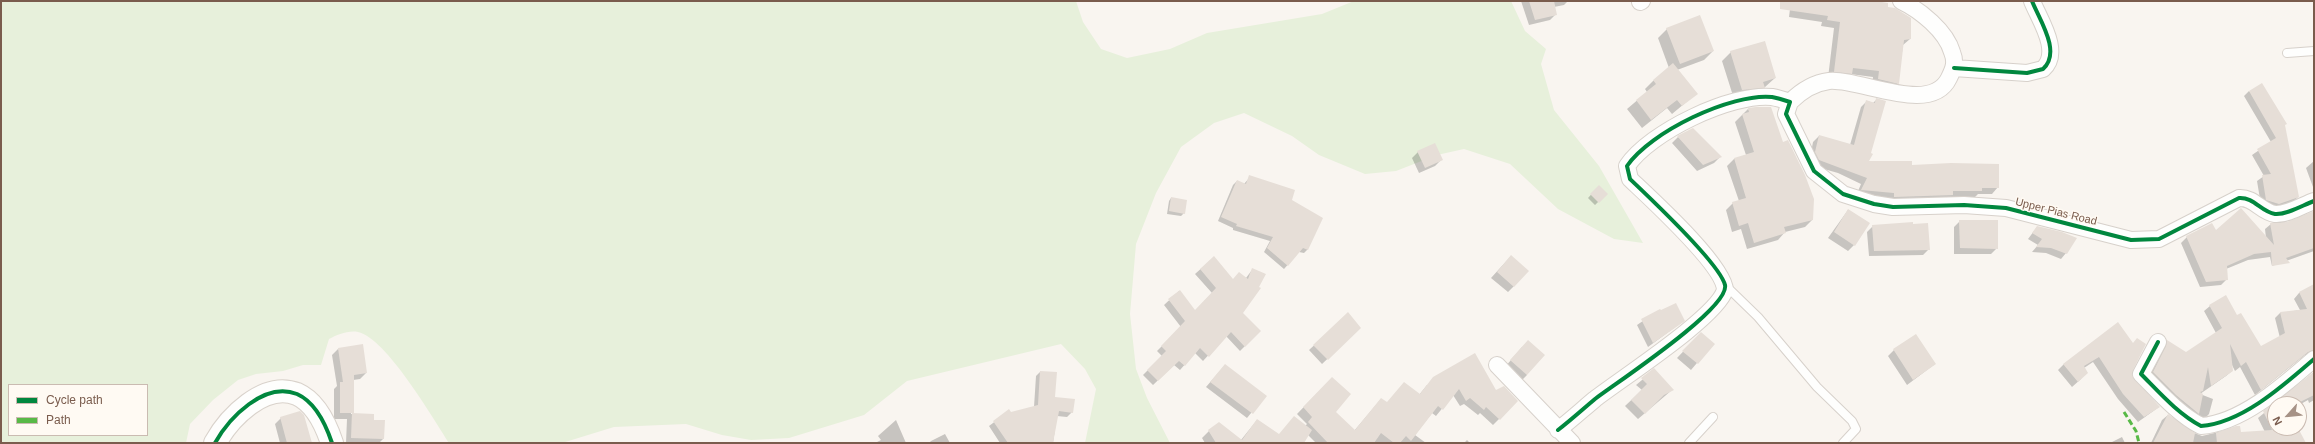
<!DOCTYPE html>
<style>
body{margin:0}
#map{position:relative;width:2315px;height:444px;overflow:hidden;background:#f9f5f0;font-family:Helvetica,sans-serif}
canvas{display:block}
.frame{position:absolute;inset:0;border:2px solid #7a5c4d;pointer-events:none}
.legend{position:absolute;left:8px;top:384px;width:140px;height:52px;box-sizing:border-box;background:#fffaf3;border:1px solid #cabbb1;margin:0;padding:5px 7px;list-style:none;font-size:12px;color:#7a5c4d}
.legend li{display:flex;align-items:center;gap:8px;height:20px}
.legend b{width:20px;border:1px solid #cabbb1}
.north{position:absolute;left:2267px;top:396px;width:40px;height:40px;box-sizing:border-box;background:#fffaf3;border:1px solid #cabbb1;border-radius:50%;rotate:243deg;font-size:11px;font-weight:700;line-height:16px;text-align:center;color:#7a5c4d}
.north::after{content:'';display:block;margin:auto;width:14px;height:18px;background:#a69286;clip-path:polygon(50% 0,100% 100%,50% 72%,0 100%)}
</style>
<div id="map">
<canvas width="2315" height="444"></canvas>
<div class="frame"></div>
<ul class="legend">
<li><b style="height:5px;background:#00873e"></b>Cycle path</li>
<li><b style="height:5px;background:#58b947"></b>Path</li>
</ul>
<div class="north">N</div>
</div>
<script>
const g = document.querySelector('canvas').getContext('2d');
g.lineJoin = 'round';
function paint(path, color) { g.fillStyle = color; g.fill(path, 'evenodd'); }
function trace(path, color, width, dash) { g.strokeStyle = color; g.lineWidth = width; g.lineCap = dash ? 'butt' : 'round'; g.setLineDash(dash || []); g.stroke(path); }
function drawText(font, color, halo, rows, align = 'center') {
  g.font = font + ' Helvetica,sans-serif'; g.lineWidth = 3; g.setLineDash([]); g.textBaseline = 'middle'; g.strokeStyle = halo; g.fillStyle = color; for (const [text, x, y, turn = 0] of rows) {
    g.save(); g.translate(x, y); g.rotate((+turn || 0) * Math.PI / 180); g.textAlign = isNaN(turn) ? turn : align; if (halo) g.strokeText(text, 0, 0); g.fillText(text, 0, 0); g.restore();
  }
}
paint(new Path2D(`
 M1,1H1076L1083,22L1101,49L1127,58L1170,49L1207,33L1322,14L1354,1H1511L1525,31L1546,49L1541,64L1554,110L1599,166L1643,243L1614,239L1558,209L1510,164L1464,149L1437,155L1396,171L1365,174L1319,155L1292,136L1244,113L1214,123L1181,147L1156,193L1136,244L1130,314L1136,369L1147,398L1170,443H1085L1096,389L1085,369L1061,344L907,381L864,415L789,438L751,440L722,435L686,424L614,427L562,443H449C433,418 386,338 358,332C348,330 337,335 329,339L321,365H303L283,371L256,374L238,380L213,400L190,424L186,443H1ZM9,385H147V435H9Z`), '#e7f0db');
paint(new Path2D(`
 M1521,1H1568L1564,5L1554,7L1556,14L1550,20L1529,25Z
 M1791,1H1870L1887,8L1910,39L1903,45L1898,83L1891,90L1872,86L1873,77L1850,74L1844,80L1828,78L1834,28L1821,26L1822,22L1789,17Z
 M1667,29L1713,51L1704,60L1677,70L1696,94L1672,114L1667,108L1642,128L1627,109L1647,92L1645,89L1653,81L1669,68L1658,38Z
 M1731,52L1775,78L1755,96L1734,99L1722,61Z
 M2249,91L2284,125L2298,197L2293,202L2270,209L2261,205L2257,181L2264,176L2252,155L2271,142L2244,96Z
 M1876,100L1867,162L1911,166L1998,187L1992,194H1978L1975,197H1950L1946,201L1888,203L1856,196L1861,184L1838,173L1813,166L1810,158L1813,142L1819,136L1850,145L1861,107L1867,101L1873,103Z
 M1748,109L1782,143L1812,220L1805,227L1785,232L1778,240L1747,249L1741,229L1732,232L1726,210L1733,203L1739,201L1727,166L1734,159L1746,155L1735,122Z
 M1678,137L1720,157L1714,163L1697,171L1672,143Z
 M1418,152L1441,160L1435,166L1419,173L1412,158Z
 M2314,161V186L2313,187L2306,168Z
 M1250,177L1290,200L1308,249L1304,253L1299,252L1284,269L1264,252L1270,241L1233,230V228L1218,221L1233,185L1237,181L1244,184Z
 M1599,186L1606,194L1595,205L1588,198Z
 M1171,198L1184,213L1181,216L1167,214L1169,201Z
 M1848,210L1854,245L1848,251L1828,238Z
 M2314,212V251L2272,266L2270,257L2248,260L2226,269L2227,279L2221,285L2200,287L2181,243L2187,237L2216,231L2266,238L2265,229L2271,224L2288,223Z
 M1960,221L1997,248L1991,254H1954V227Z
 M1873,226L1929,249L1923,255L1869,256L1867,232Z
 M2037,227L2066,253L2061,259L2046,253L2032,252L2038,245L2028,239Z
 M1511,256L1514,286L1508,292L1491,278Z
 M1214,257L1233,280L1239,273L1246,278L1252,270L1242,313L1260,331L1240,351L1226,336L1203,361L1195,353L1180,370L1174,365L1153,385L1143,375L1162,356L1157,351L1181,327L1164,305L1179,291L1195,311L1212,293L1195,274Z
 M2314,286V358L2305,355L2255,395L2240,367L2235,371L2232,365V371L2226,376L2200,394L2213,399L2209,414L2203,420L2148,378L2162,346L2167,341L2186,353L2216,333L2204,311L2210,306L2237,316L2261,348L2280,338L2275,318L2280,313L2300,310L2294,299L2299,293Z
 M1659,310L1678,325L1648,347L1637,325Z
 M1348,314L1360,328L1322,364L1309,350Z
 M1701,333L1713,344L1691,370L1677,358Z
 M2133,344L2131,376L2159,407L2138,422L2118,399L2093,362L2084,368L2081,379L2072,387L2058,370L2064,364Z
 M1522,347L1527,375L1521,381L1505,367Z
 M338,349L366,373L360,379L353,380L351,414L373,415V420L384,421L383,439L379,443H346L347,419H334V389L337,386L332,355Z
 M1894,350L1935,364L1907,385L1888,356Z
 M1225,365L1265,396L1247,418L1206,387Z
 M1654,370L1672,390L1638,419L1625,406L1642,390L1636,385Z
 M1040,372L1054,398L1072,412L1067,417L1057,416L1053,443H1000L989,426L1009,411L1011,413L1034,407L1036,376Z
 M2314,372V400L2309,403L2308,400L2299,405L2275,404V428H2296L2303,443H2151L2162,420L2168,415L2187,430L2202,436L2239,427L2240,433L2265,432L2258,418Z
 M1332,378L1334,412L1354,431L1381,399L1387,403L1419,395L1427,385L1495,391L1517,401L1493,425L1480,413L1478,415L1464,404L1460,406L1453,395L1436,416L1432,413L1415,435L1426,443H1316L1308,435L1303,443H1273L1305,426L1307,424L1297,414Z
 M281,418L311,443H280L275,424Z
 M896,420L906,443H875L881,440L878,436Z
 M1257,420L1266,443H1205L1202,438L1209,431L1241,440Z
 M945,434L950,443H929L931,441Z
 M2122,437L2125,443H2110Z
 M1467,440L1470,443H1464Z`), '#0003');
paint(new Path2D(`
 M1529,1H1554L1557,15L1535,20Z
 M1780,1H1876L1888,3V7L1895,8L1911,18V39L1904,40L1899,84L1878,79L1879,71L1853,68L1852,74L1834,72L1840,22L1827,20L1828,16L1780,9Z
 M1700,15L1714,51L1680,64L1666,28Z
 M1765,41L1776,78L1763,82L1765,88L1742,90L1730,51Z
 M1673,63L1698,94L1682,106L1677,100L1651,120L1636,100L1656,84L1653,80Z
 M2262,83L2287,124L2285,125L2299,197L2279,204L2266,200L2262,175L2271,174L2257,149L2276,138L2249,91Z
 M1876,98L1886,101L1871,153L1873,154L1869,161H1912V165L1951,163L1999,164V188H1982V191H1953V195L1894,197V193L1861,190L1867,178L1819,160L1815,152L1819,135L1854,145L1866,100L1875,103Z
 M1756,107H1771L1783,142L1788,140L1805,175L1814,199L1813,220L1784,227L1786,233L1754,243L1748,223L1739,226L1732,202L1746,198L1734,158L1754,152L1742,114L1749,112L1748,108Z
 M1693,128L1722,157L1703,165L1677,136Z
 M1435,143L1443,160L1425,168L1417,151Z
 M1249,175L1295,190L1292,200L1323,218L1308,250L1303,248L1288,266L1267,248L1273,237L1236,226L1237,224L1221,217L1237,180L1246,184Z
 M1599,185L1608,194L1599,203L1590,194Z
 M1171,197L1187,200L1185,214L1169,211Z
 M2241,208L2274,245L2270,223L2287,222L2314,211V248L2286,258L2290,263L2272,266L2271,252L2254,254L2227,266L2228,280L2206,282L2186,236L2212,223L2216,230Z
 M1848,209L1870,223L1855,246L1834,232Z
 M1959,220H1998V249L1960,248Z
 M1913,222V224L1928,223L1930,250L1874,251L1872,225Z
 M2037,226L2062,232L2077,238L2067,254L2051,248L2036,247L2042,239L2032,233Z
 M1511,255L1529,271L1514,287L1497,272Z
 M1214,256L1233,279L1239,272L1248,279L1252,268L1266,274L1259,287L1261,288L1243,313L1261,331L1245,347L1231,332L1209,357L1200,348L1185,366L1179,361L1158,381L1147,370L1166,351L1161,346L1185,321L1168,299L1180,290L1195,310L1216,288L1200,269Z
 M2314,284V350L2308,352L2261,390L2246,362L2241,366L2230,344L2233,371L2211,386L2208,367L2203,391L2200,392L2203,394L2199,414L2176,395L2153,372L2166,346L2167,340L2186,352L2222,328L2209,305L2226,295L2237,315L2241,313L2261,346L2285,333L2280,312L2307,309L2299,292Z
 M1676,303L1685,321L1653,343L1641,319L1660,309L1661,310Z
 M1348,312L1361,328L1328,360L1313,345Z
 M2118,322L2133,343L2137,338L2146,344L2133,370L2132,376L2160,407L2144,417L2123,394L2099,357L2084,366L2088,373L2078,382L2063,364Z
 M1701,332L1715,344L1698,364L1682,351Z
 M1916,334L1936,364L1913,380L1893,349Z
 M1528,340L1545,355L1527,375L1510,360Z
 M363,344L367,373L354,375V413H340V382H343L338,348Z
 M1475,353L1496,390L1504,386L1518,401L1500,420L1486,407L1484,410L1470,398L1466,401L1459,389L1443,410L1438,406L1411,441L1406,436L1400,443H1394L1381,433L1374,443H1328L1308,422L1312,417L1303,407L1332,377L1351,394L1336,412L1355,430L1381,398L1387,402L1404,382L1420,394L1433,377Z
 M1225,364L1267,396L1253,414L1210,382Z
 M1654,368L1674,390L1664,395L1645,414L1631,400L1647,384L1641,378Z
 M1040,371L1057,372L1055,397L1075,399L1073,413L1059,411L1053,443H1008L993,421L1009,409L1011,412L1038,405Z
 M2314,372V395L2296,404H2275V428H2298L2306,443H2217L2216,433L2236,426H2240L2241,432L2272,430L2263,411Z
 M300,411L304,415L312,443H287L280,417Z
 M352,413L374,414V420H385L384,439L351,438Z
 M2168,414L2195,433L2193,443H2153Z
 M1294,416L1312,430L1304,443H1216L1208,430L1219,422L1242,440L1257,419L1279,434Z`), '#e6ded7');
const lane = new Path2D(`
 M2287,53L2314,51
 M1725,285L1758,317L1817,387L1852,421L1856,429L1843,443
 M1689,443L1713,417`);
const street = new Path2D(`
 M1640,2L1642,1
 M1954,68L2027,73L2043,69C2062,52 2039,19 2032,1
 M1790,102L1786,114L1814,171L1843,194L1874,204L1893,207L1964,205L2006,208L2131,240L2159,239L2239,198C2254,197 2261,212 2275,214C2287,215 2303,205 2314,201
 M1790,102C1801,91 1813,83 1829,81C1860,78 1931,116 1949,78C1954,68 1956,62 1952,52C1946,31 1920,10 1901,1
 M2158,342L2141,374C2159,392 2178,414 2201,426C2242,423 2284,385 2314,359
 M1497,365L1572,443
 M1558,430C1571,420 1583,409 1595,399C1622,378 1717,317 1725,290C1724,265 1650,198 1630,179L1627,166C1650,132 1731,93 1772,97C1778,98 1784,100 1790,102`);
const secondary = new Path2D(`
 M215,443C229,418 264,381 297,394C315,402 326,425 332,443`);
trace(lane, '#d7d1cb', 10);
trace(street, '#d7d1cb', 18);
trace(secondary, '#d9d2cb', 24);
trace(lane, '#fefefd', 8);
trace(street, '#fefefd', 16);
trace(secondary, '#fefefd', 22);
trace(new Path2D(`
 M2124,412L2136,431L2139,443`), '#58b947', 3, [6, 3]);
trace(new Path2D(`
 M1954,68L2027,73L2043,69C2062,52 2039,19 2032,1
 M2158,342L2141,374C2159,392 2178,414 2201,426C2242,423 2284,385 2314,359
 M1558,430C1571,420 1583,409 1595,399C1616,383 1730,308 1725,285C1720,264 1649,197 1630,179L1627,166C1650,132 1731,93 1772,97C1778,98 1784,100 1790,102L1786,114L1814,171L1843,194L1874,204L1893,207L1964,205L2006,208L2131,240L2159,239L2239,198C2254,197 2261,212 2275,214C2287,215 2303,205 2314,201
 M215,443C229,418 264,381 297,394C315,402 326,425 332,443`), '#00873e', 4);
drawText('11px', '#7a5c4d', '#fffaf3', [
 ["Upper Pias Road",2056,212,14]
]);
</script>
